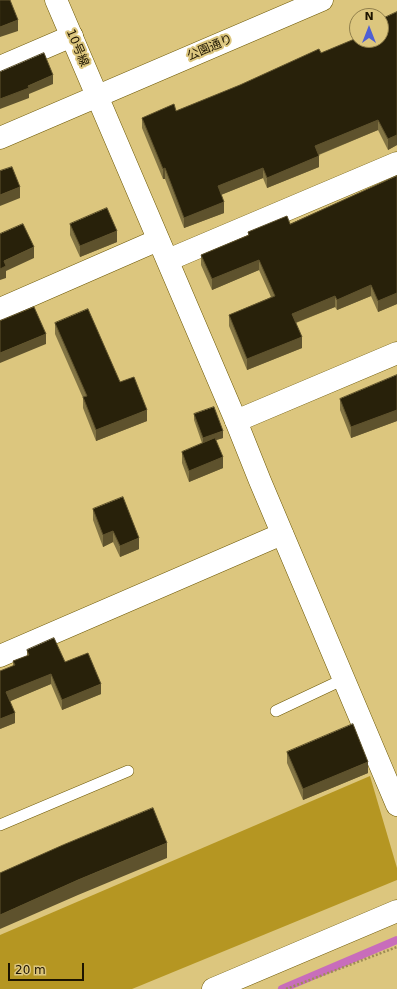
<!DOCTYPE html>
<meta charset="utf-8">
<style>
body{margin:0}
#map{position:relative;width:397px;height:989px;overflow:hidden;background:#dcc67e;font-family:"DejaVu Sans",sans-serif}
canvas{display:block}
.north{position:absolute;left:349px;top:8px;width:40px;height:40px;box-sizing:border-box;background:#dcc67e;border:1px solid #907f4c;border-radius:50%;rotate:0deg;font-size:11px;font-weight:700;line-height:16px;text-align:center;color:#1d1400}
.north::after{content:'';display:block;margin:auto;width:14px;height:18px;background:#4e5fd4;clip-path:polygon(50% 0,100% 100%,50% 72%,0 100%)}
.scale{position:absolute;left:8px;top:963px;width:76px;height:18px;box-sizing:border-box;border:2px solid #1d1400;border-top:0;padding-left:5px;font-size:12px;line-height:14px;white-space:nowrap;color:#1d1400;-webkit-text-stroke:3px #dcc67e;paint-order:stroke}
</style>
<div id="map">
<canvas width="397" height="989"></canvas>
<div class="north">N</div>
<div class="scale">20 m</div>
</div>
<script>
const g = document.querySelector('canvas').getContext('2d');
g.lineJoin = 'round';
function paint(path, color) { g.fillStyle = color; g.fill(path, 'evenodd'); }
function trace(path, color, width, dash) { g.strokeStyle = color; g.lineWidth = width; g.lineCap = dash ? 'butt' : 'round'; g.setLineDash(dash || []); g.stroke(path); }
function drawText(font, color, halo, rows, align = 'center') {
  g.font = font + ' "DejaVu Sans","Noto Sans JP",sans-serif'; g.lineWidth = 4; g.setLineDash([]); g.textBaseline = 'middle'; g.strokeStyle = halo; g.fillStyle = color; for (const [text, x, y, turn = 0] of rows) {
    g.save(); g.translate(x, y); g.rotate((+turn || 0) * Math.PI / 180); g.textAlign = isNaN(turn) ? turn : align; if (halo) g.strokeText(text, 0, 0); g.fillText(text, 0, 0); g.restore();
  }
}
paint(new Path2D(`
 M370,776L397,868V880L132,989H0V935Z`), '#b59622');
trace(new Path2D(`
 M282,989L397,940`), '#c86dbb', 8);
const service = new Path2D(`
 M276,711L344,679
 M0,825L128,771`);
const minor = new Path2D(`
 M0,67L72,36
 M168,260L397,163
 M0,309L158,240
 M236,421L397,353
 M0,656L282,534
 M213,989L397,911`);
const tertiary = new Path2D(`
 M56,0L236,421L260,481L397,805
 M0,138L322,0`);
trace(service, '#6b5600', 12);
trace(minor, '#6b5600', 23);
trace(tertiary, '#6b5600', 23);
trace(new Path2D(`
 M286,989L397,947`), '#9e8c55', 2.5, [2, 2]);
trace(service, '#fff', 11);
trace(minor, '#fff', 22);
trace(tertiary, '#fff', 22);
paint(new Path2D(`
 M397,12V145L388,150L378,130L319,155V167L267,188L263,178L221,195L224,213L184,228L165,179H163L142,128V118L176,111L321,53L357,40L382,27V19Z
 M397,176V304L378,312L371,296L337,310L335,307L296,323L302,348L247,370L229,326V315L271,297L259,270L212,290L201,265V255L248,235V232L290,224Z
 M70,224L117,242L80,257L70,235Z
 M55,323L120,382L147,421L96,441L83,408V398L55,334Z
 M397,375V421L351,438L340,410V399Z
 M194,414L223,438L216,440L223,468L189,482L182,463V452L202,443L194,420Z
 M93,509L139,549L120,557L113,542L103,547L93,520Z
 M27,650L65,662L101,694L62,710L51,684L10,701L15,723L0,729L13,666V661L27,656Z
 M287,752L368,773L303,800L287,763Z`), '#827444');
paint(new Path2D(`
 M18,20V31L0,37V27Z
 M53,75V84L29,94V98L0,109V99L28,86Z
 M378,120V130L315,156V146Z
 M397,135V145L388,150V139Z
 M319,156V167L267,188V178Z
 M165,168V179H163V169Z
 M263,168V178L218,196V186Z
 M20,187V198L0,206V195Z
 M224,202V213L184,228V218Z
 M117,231V242L80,257V246Z
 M34,247V258L6,271V278L0,280V269L4,261Z
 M259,260V270L212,290V279Z
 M371,285V296L337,310V300Z
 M397,293V304L378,312V301Z
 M335,296V307L292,324V314Z
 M46,334V344L0,363V353Z
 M302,337V348L247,370V359Z
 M147,410V421L96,441V430Z
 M397,410V421L351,438V427Z
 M223,431V438L203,444V438Z
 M223,457V468L189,482V471Z
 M113,531V542L103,547V535Z
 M139,538V549L120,557V546Z
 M51,674V684L6,703V692Z
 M101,684V694L62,710V700Z
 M15,713V723L0,729V719Z
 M368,762V773L303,800V789Z
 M167,843V858L78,895L0,929V915L78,880Z`), '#5e522d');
const building = new Path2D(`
 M0,0H10L18,20L0,27Z
 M397,12V135L388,139L378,120L315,146L319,156L267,178L263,168L218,186L224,202L184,218L165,168L163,169L142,118L174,104L176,111L240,85L319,49L321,53L357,38V40H381V27L385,25L382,19Z
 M44,53L53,75L28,86L29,88L0,99V72Z
 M12,167L20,187L0,195V171Z
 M397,176V293L378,301L371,285L337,300L335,296L292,314L302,337L247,359L229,315L275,296L259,260L212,279L201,255L249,235L248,232L287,216L290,224Z
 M107,208L117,231L80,246L70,224Z
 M23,224L34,247L4,261L6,266L0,269V234Z
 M34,307L46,334L0,353V321Z
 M88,309L120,382L134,377L147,410L96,430L83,397L87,396L55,323Z
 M397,375V410L351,427L340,399Z
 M214,407L223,431L203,438L194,414Z
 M215,438L223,457L189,471L182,452Z
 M123,497L139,538L120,546L113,531L103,535L93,509Z
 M54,638L65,662L88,653L101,684L62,700L51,674L6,692L15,713L0,719V671L15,665L13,661L29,655L27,650Z
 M353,724L368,762L303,789L287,752Z
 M153,808L167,843L78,880L0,915V873L63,845Z`);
paint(building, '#28210a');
trace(building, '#5e522d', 1);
drawText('12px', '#1d1400', '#dcc67e', [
 ["10号線",77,48,67],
 ["公園通り",210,48,-23]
]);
</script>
